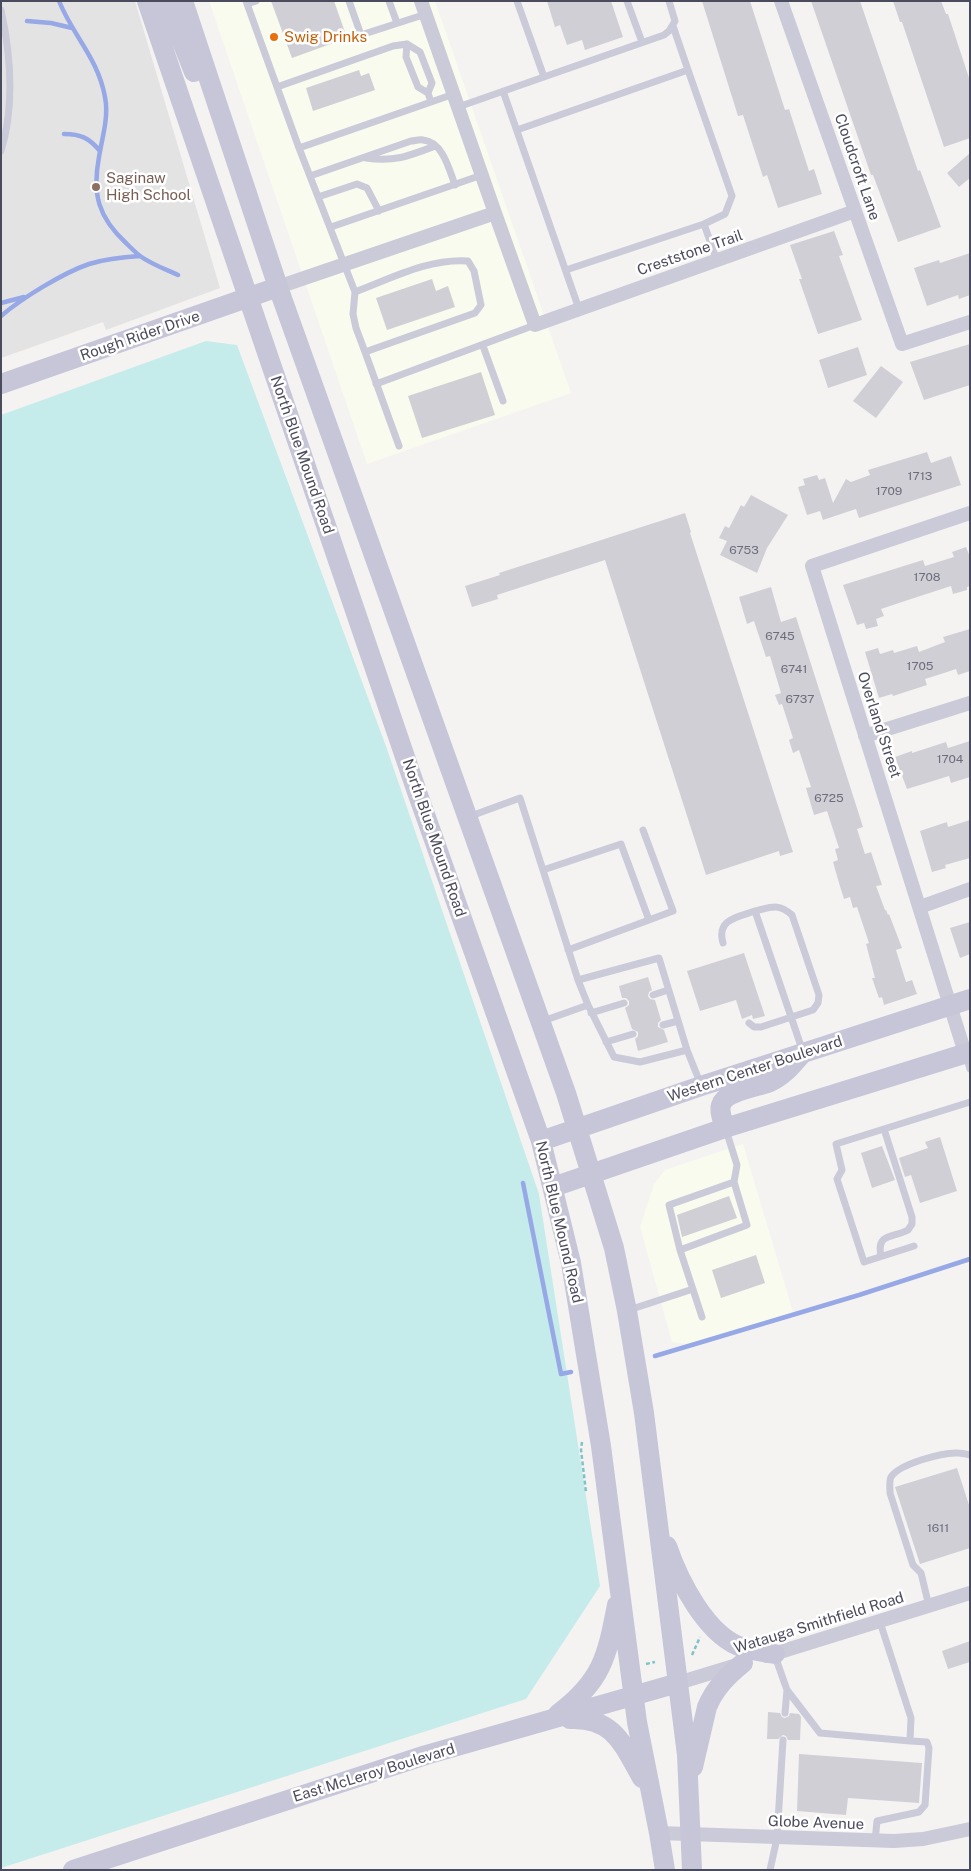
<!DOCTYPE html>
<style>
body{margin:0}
#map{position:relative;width:971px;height:1871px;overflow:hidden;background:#f4f3f2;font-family:"Public Sans",sans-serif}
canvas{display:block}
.frame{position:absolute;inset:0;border:2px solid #4b4b5e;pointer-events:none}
</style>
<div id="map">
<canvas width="971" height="1871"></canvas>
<div class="frame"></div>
</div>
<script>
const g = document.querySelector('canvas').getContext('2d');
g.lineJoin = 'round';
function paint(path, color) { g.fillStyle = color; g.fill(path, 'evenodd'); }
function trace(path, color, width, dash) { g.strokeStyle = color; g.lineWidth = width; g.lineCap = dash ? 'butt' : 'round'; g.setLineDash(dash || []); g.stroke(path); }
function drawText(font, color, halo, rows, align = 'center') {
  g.font = font + ' "Public Sans",sans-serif'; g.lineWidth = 5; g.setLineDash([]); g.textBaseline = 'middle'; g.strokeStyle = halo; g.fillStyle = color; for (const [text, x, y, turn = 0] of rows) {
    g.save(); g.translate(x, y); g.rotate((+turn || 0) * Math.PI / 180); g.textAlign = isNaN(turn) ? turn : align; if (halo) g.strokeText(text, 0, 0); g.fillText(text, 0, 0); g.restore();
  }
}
paint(new Path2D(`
 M209,1H435L571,393L367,464Z
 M743,1144L793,1312L695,1345L672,1342L640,1227L654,1184L665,1170Z`), '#f8fbee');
paint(new Path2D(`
 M1,1H135L220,288L106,330L103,322L1,358Z`), '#e4e3e3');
paint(new Path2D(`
 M206,341L237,345L387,749L539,1194L600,1586L526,1699L1,1868V415Z`), '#c5ecea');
trace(new Path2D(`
 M59,1C73,36 98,58 105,97C109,117 102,138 99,157C92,194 98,217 126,243C130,247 135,252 140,256C151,264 165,269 178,275
 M27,21L51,23L72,28
 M64,134C81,134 89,138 100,151
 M1,303L24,297
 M1,316C22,298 63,273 89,264C105,259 123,257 140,256
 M523,1183L561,1374L571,1372
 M655,1356L859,1295L970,1259`), '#96a8e6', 4.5);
paint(new Path2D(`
 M271,1H334L347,38L292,58Z
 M547,1H611L623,37L585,50L582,40L567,45L560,25L555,27Z
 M702,1H750L785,110L789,109L809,171L814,169L822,194L778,208L767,175L763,177L743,115L738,116Z
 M811,1H860L918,171L920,170L941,227L898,242L873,175H871Z
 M893,1H941L946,14H948L970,81V138L944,147L902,22H900Z
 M359,70L361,76L369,73L375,90L313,111L306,88Z
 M970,153V178L959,187L947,173Z
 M834,231L843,255L839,256L862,320L818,334L799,279H802L790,245Z
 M970,253V295L959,299L958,295L927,306L914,268L939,260L940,263Z
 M432,279L436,291L448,286L455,307L387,330L376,298Z
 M970,344V385L924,400L910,362Z
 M858,347L867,375L828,388L819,360Z
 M881,366L903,382L876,418L853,401Z
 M481,372L495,415L422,438L408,396Z
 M927,452L931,463L951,456L961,485L859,518L856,509L823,520L820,511L807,515L798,487L805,485L803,479L817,475L819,480L825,478L833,503L846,479L851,482L870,475L868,470Z
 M751,495L788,515L767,548L757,573L720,555L727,541L719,538L725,526L729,528L741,505L744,507Z
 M685,513L691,532L690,533L793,852L780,856L779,851L706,875L605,560L497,595L498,599L472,607L465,586L500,575L499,573Z
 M966,547L970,557V586L967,587V590L953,594L951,586L908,600L881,609L884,616L876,619L878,626L866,629L864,623L857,625L843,585L923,560L925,566L954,557L952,552Z
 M771,587L781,622L796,617L863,827L857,829L865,854L871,852L882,885L876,886L885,910H886L888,915L889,914L902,948L896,950L906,982L912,980L917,994L884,1005L882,997L879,998L872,978H875L866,944L869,943L857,907L853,908L850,897L844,899L839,883L833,862L838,860L835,849L839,848L827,811L814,815L806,788L811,787L799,750L793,753L789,740L793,738L782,704L779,705L775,695L781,693L770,656L766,657L754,621L747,624L739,597Z
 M970,629V671L958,675L956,669L941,674L925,679L927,685L893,696L892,694L879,698L865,652L878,648L880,654L893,650L894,653L917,646L919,652L945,642L943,637Z
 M970,741V777L951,783L949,776L907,789L895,757L912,751V753L946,742L948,748Z
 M970,820V858L945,865L946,868L932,872L920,831L947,822L948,827Z
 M970,922V954L960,958L950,928Z
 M744,953L765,1016L753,1019L752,1015L742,1019L736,1000L700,1011L687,971Z
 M648,977L652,990L649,992L648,996L650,999L655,1000L661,1020L658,1023V1027L664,1030L668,1042L638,1051L635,1039L638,1036V1032L632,1029L625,1008L629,1005V1001L626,998H622L619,986Z
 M940,1137L957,1191L920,1203L911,1175L905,1177L899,1158L928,1148L925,1142Z
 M882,1146L895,1180L872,1188L861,1153Z
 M729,1196L737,1218L682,1237L677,1215Z
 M756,1255L765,1283L721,1298L712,1270Z
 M957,1468L970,1508V1548L920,1564L895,1487Z
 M970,1641V1662L948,1669L942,1651Z
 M768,1712L780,1713L782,1717L785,1718L789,1716L790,1713L799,1714L801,1717L800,1740H788L786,1736L783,1735L778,1739H767Z
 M799,1754L922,1763L919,1803L848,1798L846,1815L797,1811Z`), '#d0cfd5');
trace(new Path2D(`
 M582,1442L581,1450L586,1492
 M692,1655L700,1637
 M646,1664L655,1662`), '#7fc3c8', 2.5, [4, 2.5]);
trace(new Path2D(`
 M246,1L299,148L355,292L353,314L356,328L365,352L475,313L481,305L474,271L468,261C429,258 390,279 355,292
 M349,1L361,35L426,14
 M389,1L397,23
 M517,1L544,77
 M627,1L642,42
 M247,4L256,1
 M1,10C11,56 15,105 1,151
 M673,26L688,70
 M407,44L420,52L432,83L428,93
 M277,87L393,46L407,44L406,57L418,87L428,93L431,102
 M503,91L579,309
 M458,107L664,35L669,31L675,21L669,1
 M517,130L688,70L732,196L725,214L704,224L566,270
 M299,148L454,94
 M366,158C395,162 409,156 435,146
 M310,176L411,141C414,141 419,139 423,140C443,142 449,169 455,185
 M318,197L357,184L367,188L379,211
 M704,224L717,261
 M331,227L482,175
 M483,346L503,401
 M365,352L399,446
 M376,384L535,325
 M468,817L520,798L578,980
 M643,830L673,911L649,920
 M543,870L621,844L649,920L568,950
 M723,943C716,919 738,917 755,911L803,1052
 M653,995L668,990
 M591,1013L624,1003
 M543,1021L588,1005
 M749,1023L754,1027H761L813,1010L818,1003L819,995L792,915C778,903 772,907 755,911
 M663,1025L678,1021
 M606,1042L633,1034
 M687,1050L659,958L578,980L588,1005L614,1057L640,1062L687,1050L701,1085
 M966,1056L970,1069
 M914,1246L864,1262L837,1179L842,1170L836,1144L970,1102
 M680,1250L747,1225L734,1182
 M881,1256C876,1233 893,1238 908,1230L912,1224V1217L884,1129
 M629,1310L693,1289
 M702,1317L680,1250L669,1205L734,1182L737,1165L726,1130
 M929,1606L921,1573L913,1565L890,1493C890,1488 889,1481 891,1477C899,1464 943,1452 958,1453C962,1453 966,1454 970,1455
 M775,1656L787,1690L820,1733L910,1741L911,1718L880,1622
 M785,1713L787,1690
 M875,1841L877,1821L919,1812L925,1805L929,1748L927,1742L910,1741
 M770,1870L777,1838L783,1740`), '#cacad8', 7);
trace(new Path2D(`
 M781,1L902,344L970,322
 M495,213L535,325L855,211
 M278,287L495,213L421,1
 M865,736L970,703
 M920,907L970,889
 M965,1053L812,566L970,513
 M767,1656L970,1593
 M678,1683L737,1665
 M659,1833L894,1841L923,1839L970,1829`), '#cacad8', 14);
trace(new Path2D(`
 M147,1L417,792L541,1141L571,1263L601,1446L637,1722L659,1833L665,1870
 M166,1L194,72
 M183,1L278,287L566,1093L614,1248L627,1311L644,1413L687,1755L692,1870
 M1,384L278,287
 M725,1128C723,1121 719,1112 721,1105C725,1091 758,1087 770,1082C784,1076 792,1065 802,1054
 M541,1141L701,1086L970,999
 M553,1187L725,1128L970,1052
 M667,1546C679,1581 707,1637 744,1648C754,1651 764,1652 775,1654
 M558,1714C602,1681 607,1657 617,1605
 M570,1719C614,1717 623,1745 642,1778
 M693,1767L707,1707C715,1688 727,1676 743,1663
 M73,1870L426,1755L678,1683`), '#c7c6d8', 20);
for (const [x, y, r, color] of [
 [274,37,5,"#e8710a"],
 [96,187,5,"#8d6e63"]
]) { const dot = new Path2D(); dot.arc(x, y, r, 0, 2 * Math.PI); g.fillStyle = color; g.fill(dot); trace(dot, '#fff', 2); }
drawText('12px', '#6c6c7c', null, [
 ["1713",920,476],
 ["1709",889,491],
 ["6753",744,550],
 ["1708",927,577],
 ["6745",780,636],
 ["1705",920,666],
 ["6741",794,669],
 ["6737",800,699],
 ["1704",950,759],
 ["6725",829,798],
 ["1611",938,1528]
]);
drawText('15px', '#c56008', '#fff', [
 ["Swig Drinks",284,37]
], 'left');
drawText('15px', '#4b4b5e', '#fff', [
 ["Cloudcroft Lane",857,167,71],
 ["Creststone Trail",690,253,-19],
 ["Rough Rider Drive",140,336,-19],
 ["North Blue Mound Road",302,455,71],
 ["Overland Street",879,725,72],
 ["North Blue Mound Road",434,838,71],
 ["Western Center Boulevard",755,1069,-18],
 ["North Blue Mound Road",559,1222,77],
 ["Watauga Smithfield Road",819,1623,-17],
 ["East McLeroy Boulevard",374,1773,-17],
 ["Globe Avenue",816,1823,2]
]);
drawText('15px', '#785e54', '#fff', [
 ["Saginaw",106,178],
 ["High School",106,195]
], 'left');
</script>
